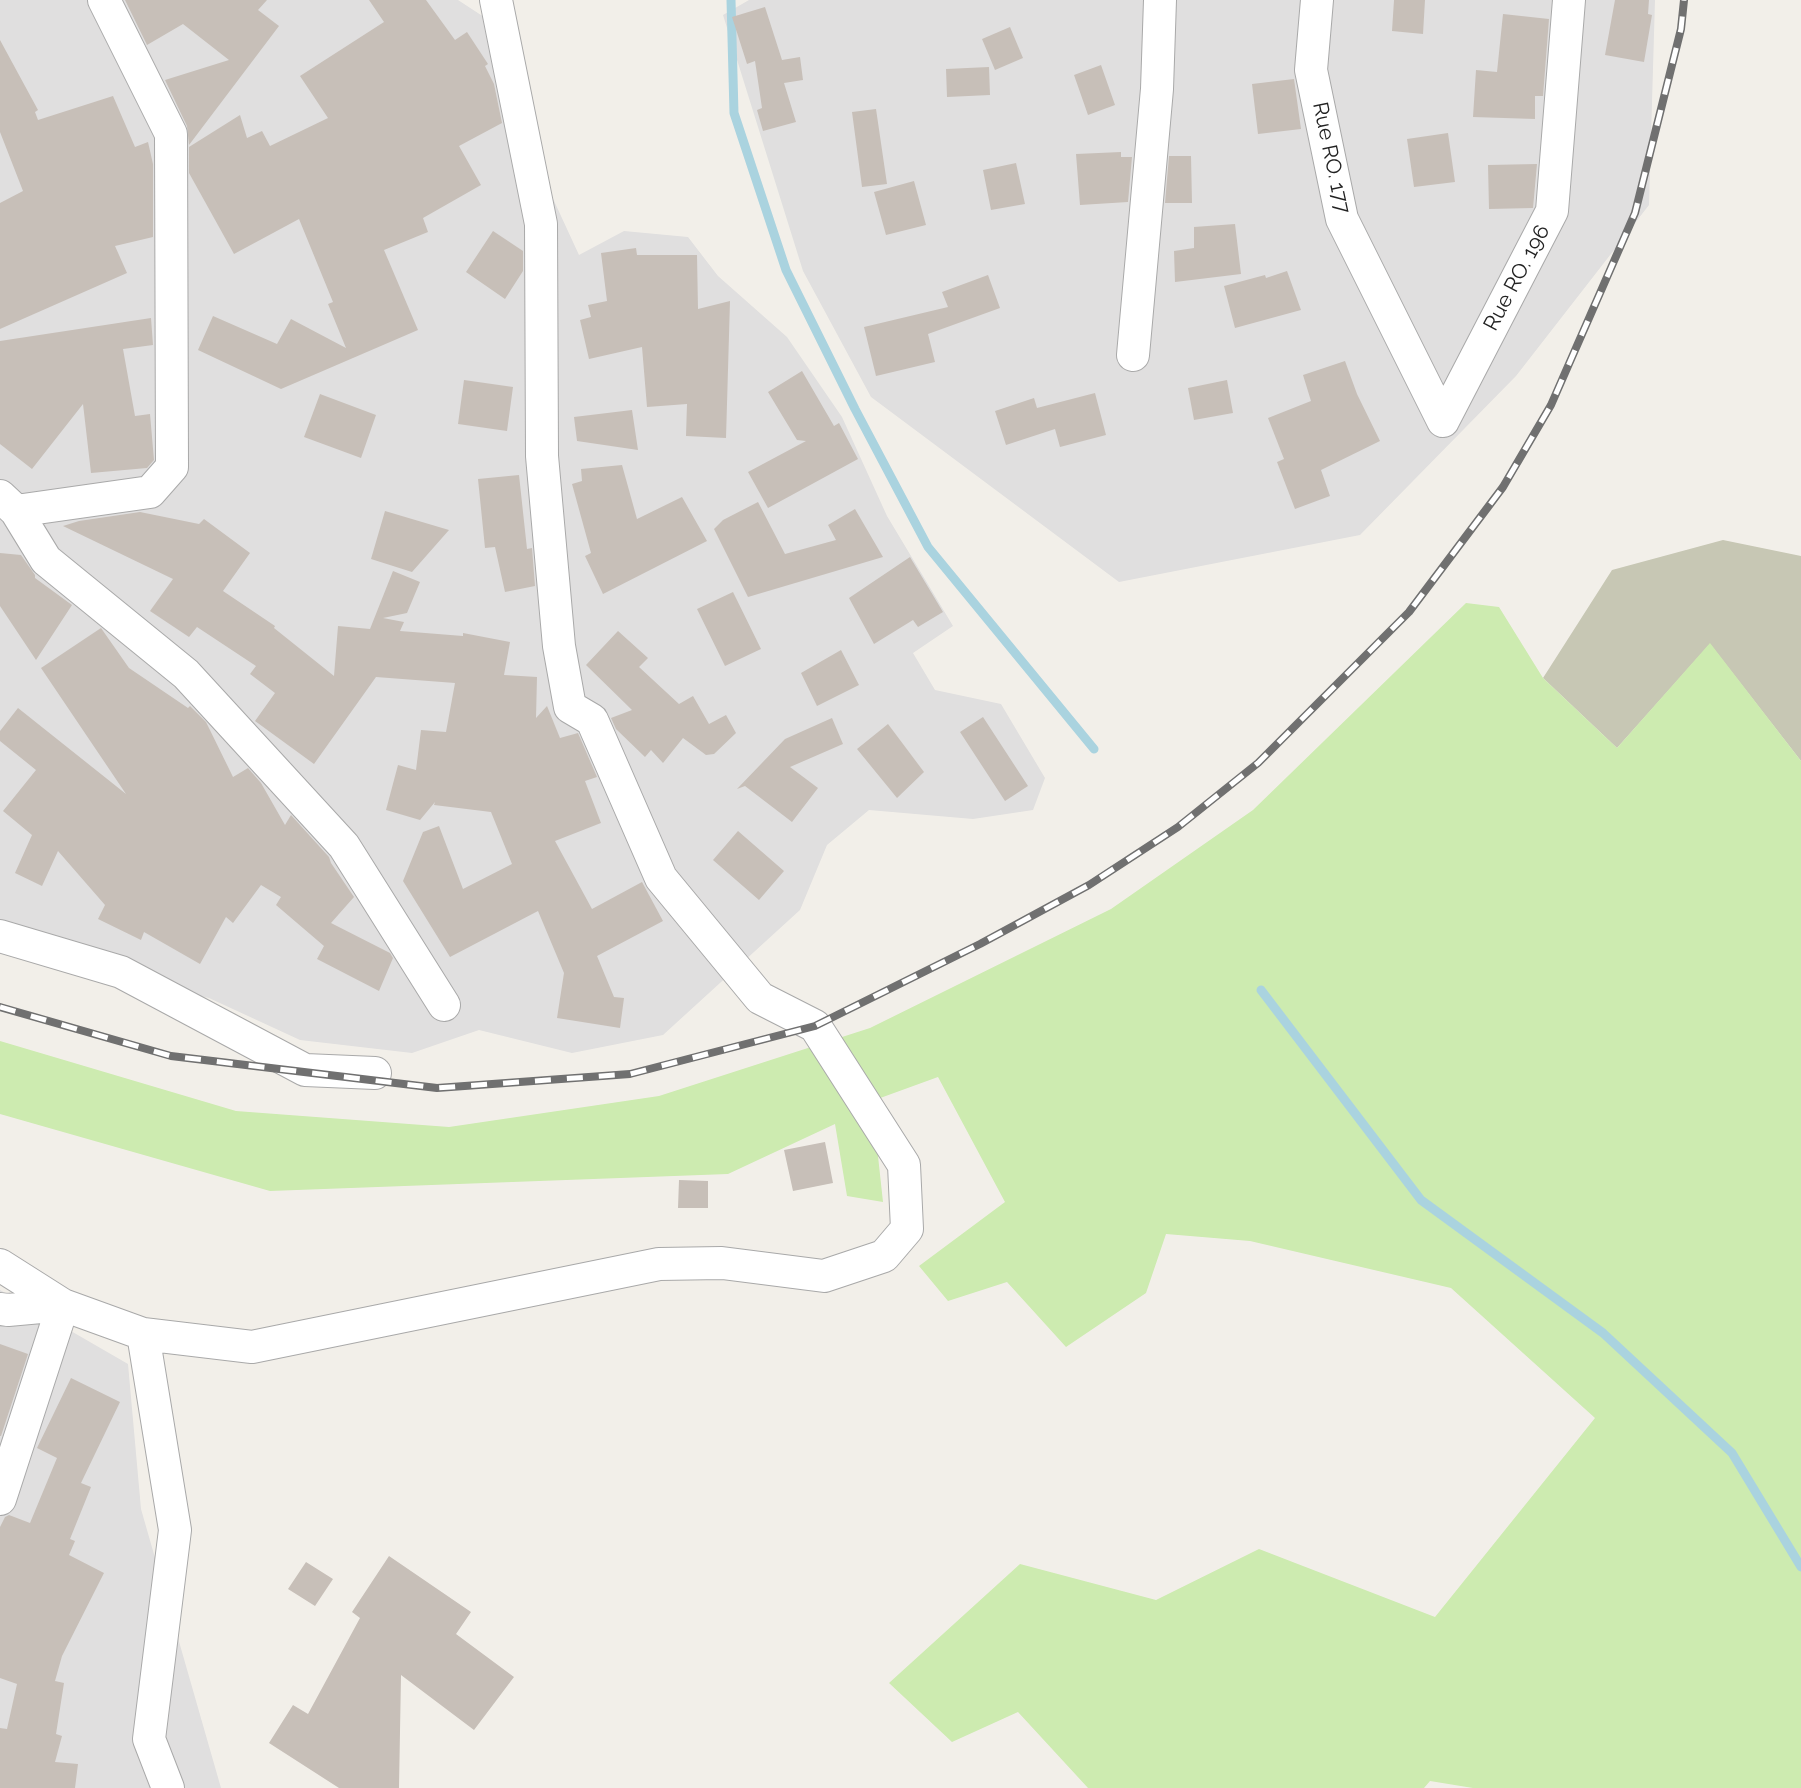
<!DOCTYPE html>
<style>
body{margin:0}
canvas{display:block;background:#f2efe9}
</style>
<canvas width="1801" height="1788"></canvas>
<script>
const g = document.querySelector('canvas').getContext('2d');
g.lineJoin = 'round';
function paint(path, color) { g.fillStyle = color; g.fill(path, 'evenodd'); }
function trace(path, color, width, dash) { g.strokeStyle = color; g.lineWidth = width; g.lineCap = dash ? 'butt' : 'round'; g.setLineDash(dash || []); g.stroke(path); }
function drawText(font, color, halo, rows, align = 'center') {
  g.font = font + ' Raleway,sans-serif'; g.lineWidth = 6; g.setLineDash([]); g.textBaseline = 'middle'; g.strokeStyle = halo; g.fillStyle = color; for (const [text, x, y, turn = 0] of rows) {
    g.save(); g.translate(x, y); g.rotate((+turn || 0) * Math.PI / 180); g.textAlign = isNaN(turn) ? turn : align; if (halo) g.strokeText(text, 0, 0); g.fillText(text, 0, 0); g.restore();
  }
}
paint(new Path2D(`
 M0,0H458L484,17L537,164L579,255L624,231L688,237L718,276L787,337L842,417L887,516L953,626L913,653L935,690L1001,704L1045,778L1033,810L973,819L869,810L827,845L800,910L663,1035L572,1053L479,1030L412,1053L300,1040L209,998L0,946Z
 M749,0H1655L1649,205L1516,376L1360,535L1119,582L871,397L803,271L723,15Z
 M0,1290L128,1364L141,1509L221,1788H0Z`), '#e0dfdf');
paint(new Path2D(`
 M1723,540L1801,556V761L1710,644L1617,748L1543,678L1612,570Z`), '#c7c7b4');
paint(new Path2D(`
 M1466,603L1499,607L1543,678L1617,748L1710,643L1801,761V1788H1473L1430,1781L1424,1788H1088L1018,1712L952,1742L889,1683L1020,1564L1156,1600L1259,1549L1435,1617L1595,1418L1451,1288L1250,1241L1166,1234L1146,1293L1066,1347L1007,1282L948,1301L919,1266L1005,1202L938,1077L872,1101L883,1202L847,1196L835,1124L728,1174L270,1191L0,1114V1041L236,1111L449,1127L659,1096L870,1028L1111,909L1253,810Z`), '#cdebb0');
trace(new Path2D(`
 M731,0L734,113L786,270L855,409L928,547L1094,749
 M1261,990L1421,1200L1603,1333L1732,1453L1801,1567`), '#aad3df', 9);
paint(new Path2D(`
 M125,0H267L258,10L279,26L189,145L187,126L165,80L229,60L183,24L147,45Z
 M369,0H426L455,40L467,32L488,64L485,66L494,84L502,123L459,146L481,185L423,218L428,232L384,250L418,330L281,389L198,350L213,316L277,344L291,319L346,348L328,304L333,302L299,219L234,254L189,173V147L240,115L247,138L262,131L270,146L328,118L300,76L384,22Z
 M1394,0H1425L1423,34L1392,31Z
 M1615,0H1649L1648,14L1652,15L1644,62L1605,55Z
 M765,7L782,60L800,57L803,80L784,83L796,122L763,131L757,110L762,108L755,61L747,64L732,17Z
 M1503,14L1549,19L1543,96H1535V119L1473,117L1476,70L1497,72Z
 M1010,27L1023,58L995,70L982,39Z
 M0,40L38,110L35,112L38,120L113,96L135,147L148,142L153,164V237L115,246L127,273L0,329V203L23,191L0,132Z
 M1101,65L1115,105L1088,115L1074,75Z
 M989,67L990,95L947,97L946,69Z
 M1294,79L1301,129L1258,134L1252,84Z
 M876,109L887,184L862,187L852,112Z
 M1448,133L1455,182L1414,187L1407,139Z
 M1121,152V157H1132L1128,202L1080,205L1076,154Z
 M1169,156H1191L1192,203H1165Z
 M1016,163L1025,204L991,210L983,170Z
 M1537,164L1533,208L1489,209L1488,165Z
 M914,181L926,225L886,235L874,192Z
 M1235,224L1241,274L1175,282L1174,251L1194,248V227Z
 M493,231L523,251V271L505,299L466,272Z
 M636,248L637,255H697L698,309L730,301L726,438L686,436L687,404L647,407L642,347L589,359L580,320L591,317L588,305L607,301L601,253Z
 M1287,271L1301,310L1235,328L1224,286L1265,275L1266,278Z
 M988,275L1000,308L928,334L935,362L876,376L864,327L948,307L942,292Z
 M151,318L153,345L123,349L135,416L150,414L154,460L147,468L91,473L83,404L32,469L0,444V341Z
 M1345,361L1357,394L1380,441L1321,470L1330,496L1295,509L1277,462L1284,459L1268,418L1311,401L1303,375Z
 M802,371L834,426L839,423L858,459L768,508L748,472L806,441L797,440L768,392Z
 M464,380L513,387L507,431L458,424Z
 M1227,380L1233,413L1194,420L1188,388Z
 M1095,393L1106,435L1060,447L1055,429L1006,445L995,411L1034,398L1037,408Z
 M320,394L376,415L361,458L304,437Z
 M632,410L638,450L577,441L574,417Z
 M622,465L637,519L682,497L707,541L603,594L585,556L591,553L572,484L582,481L581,469Z
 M519,475L527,549L532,548L535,586L505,592L495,547L485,548L478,479Z
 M758,502L785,554L836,540L828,525L855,509L883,557L748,597L714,529L723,520Z
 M385,511L449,530L412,572L371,559Z
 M140,512L199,524L204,519L250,553L223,591L275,626L274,628L334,676L338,626L370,629L393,571L420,582L407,613L383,618L404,622L400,631L463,636V633L510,642L504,675L537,677L536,718L547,706L560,738L578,733L597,777L585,781L601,823L555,841L592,909L642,882L663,921L597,956L614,997L624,998L620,1028L557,1018L564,973L538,911L450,957L403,881L423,832L439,826L463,889L512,864L491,812L434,805L435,802L420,820L386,810L398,765L416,770L421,730L446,732L455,683L376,677L314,764L255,721L275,693L250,674L256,666L197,627L189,637L150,611L173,579L63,526L79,521Z
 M0,553L21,555L35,575V578L72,605L36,660L0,606Z
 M910,557L943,612L918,627L913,620L874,644L849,598Z
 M733,592L761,649L725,666L697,609Z
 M101,628L129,668L188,708L190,706L206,722L233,777L248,768L261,783L285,825L291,815L329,857L331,863L354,897L331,923L390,953L393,958L379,991L317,959L324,946L276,905L281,897L261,885L233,923L226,917L200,964L144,932L141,940L98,919L105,905L58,851L42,886L15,873L32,835L3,811L36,770L0,741V731L18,708L126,794L41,668Z
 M618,631L648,658L639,667L679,704L693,696L709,724L726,715L736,733L714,754L706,755L683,738L663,763L651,750L645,757L616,729L611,718L632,710L586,665Z
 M841,650L859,685L817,706L801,673Z
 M983,717L1028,786L1005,801L960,732Z
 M832,718L843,744L790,767L818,788L792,822L745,786L737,789L785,739Z
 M888,724L924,772L897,798L857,749Z
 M738,831L784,871L759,900L713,860Z
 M825,1142L833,1183L793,1191L784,1150Z
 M679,1180L708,1181V1208H678Z
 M0,1344L28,1354L1,1436H0Z
 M71,1378L120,1402L81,1483L91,1487L70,1539L75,1541L69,1555L104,1573L62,1656L55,1681L64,1683L56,1734L62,1736L55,1762L78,1764L75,1788H0V1728L7,1729L17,1684L0,1678V1527L5,1517L9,1515L30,1523L57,1458L37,1448Z
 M389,1556L471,1612L456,1634L514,1677L474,1730L401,1675L399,1788H339L269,1743L293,1705L308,1714L360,1618L352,1612Z
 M306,1562L333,1579L315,1606L288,1589Z`), '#c7bfb8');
const minor = new Path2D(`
 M1317,0L1311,70L1342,219L1443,421
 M1133,355L1157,89L1160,0
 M1443,421L1552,211L1569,0
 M0,496L16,511L46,560L186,674L344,846L444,1005
 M16,511L150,492L172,467L171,134L104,0
 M0,936L121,972L305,1070L375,1073
 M0,1265L63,1305L143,1334L252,1347L659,1264L722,1263L824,1276L884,1256L907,1229L904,1165L815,1026L760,998L661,878L592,720L570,707L559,646L542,456L541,224L496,0
 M0,1309L8,1310L63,1305L0,1499
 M143,1334L175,1530L149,1739L168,1788`);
trace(minor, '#a9a9a9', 34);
trace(minor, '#fff', 32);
const rail = new Path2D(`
 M0,1007L171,1056L437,1088L630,1074L815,1026L980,944L1089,885L1178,827L1258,763L1409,612L1503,487L1551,405L1635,213L1681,29L1684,0`);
trace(rail, '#707070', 8);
trace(rail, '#fff', 5, [16]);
drawText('21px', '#222', '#fff', [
 ["Rue RO. 177",1331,158,78],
 ["Rue RO. 196",1517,278,-62]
]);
</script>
